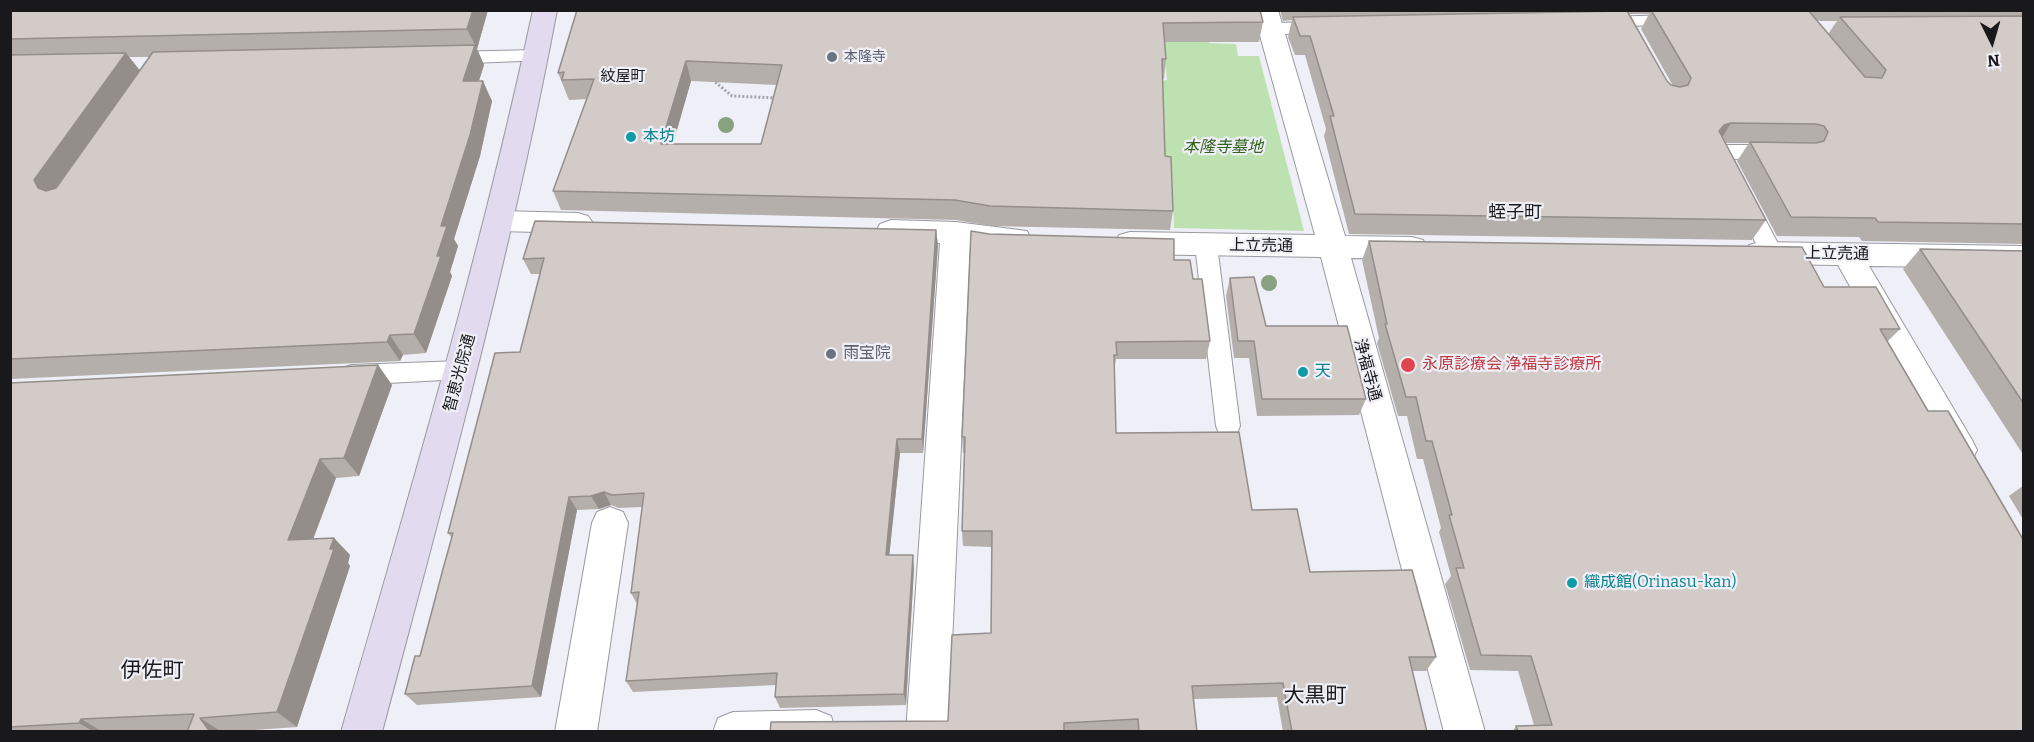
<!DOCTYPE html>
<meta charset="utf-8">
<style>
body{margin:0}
#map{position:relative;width:2034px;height:742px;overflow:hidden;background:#efeff7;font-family:Bitter,serif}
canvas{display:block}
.frame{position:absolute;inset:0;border:12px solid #19191b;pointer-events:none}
.north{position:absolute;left:1962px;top:12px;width:60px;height:60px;-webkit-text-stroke:4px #efeff7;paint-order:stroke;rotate:175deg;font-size:16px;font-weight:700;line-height:24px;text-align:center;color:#19191b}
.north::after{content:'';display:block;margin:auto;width:21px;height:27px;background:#19191b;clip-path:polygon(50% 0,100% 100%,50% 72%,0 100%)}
</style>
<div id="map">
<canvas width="2034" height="742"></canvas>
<div class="frame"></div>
<div class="north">N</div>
</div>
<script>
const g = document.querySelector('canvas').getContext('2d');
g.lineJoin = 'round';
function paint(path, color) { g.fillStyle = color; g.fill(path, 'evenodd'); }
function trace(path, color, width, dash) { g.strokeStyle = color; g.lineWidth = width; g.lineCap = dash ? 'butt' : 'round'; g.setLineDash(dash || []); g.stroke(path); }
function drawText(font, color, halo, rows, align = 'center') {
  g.font = font + ' Bitter,"Noto Sans JP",serif'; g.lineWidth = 4.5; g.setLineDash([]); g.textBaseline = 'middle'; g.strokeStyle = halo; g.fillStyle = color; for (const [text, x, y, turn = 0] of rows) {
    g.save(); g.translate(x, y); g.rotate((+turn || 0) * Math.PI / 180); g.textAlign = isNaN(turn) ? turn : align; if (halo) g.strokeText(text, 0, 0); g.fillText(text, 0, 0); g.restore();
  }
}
paint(new Path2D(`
 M1161,20L1206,23L1209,43L1236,44L1238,56H1259L1304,231L1174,228L1172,175L1165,174L1164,112L1161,81L1167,80Z`), '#bee1b1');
const lane = new Path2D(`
 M1678,15L1684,16L1687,20L1684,24L1601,27L1595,26L1592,22L1595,18L1601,17Z
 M1324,22L1330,23L1333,27L1330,31L1270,35L1264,33L1261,29L1264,25L1270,23Z
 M537,50L544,52L546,56L544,60L449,64L442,62L440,58L442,54L449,52Z
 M1719,145H1774L1781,147L1784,152L1781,157L1733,159L1739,171L1736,176L1729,178L1722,176L1709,152L1712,147Z
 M1745,195L1752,197L1756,202L1783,253L1780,259L1772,261L1764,259L1761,253L1734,202L1738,197Z
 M1206,237L1214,239L1217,245L1240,426L1237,433L1228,436L1219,433L1216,426L1195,245L1198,239Z
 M461,361L469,363L473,370L469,377L461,379L352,385L343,382L340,375L343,368L352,365Z`);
const street = new Path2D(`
 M1253,10H1278L1345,236L1412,237L1423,240L1427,248L1423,256L1412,259L1351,258L1485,732H1444L1321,257L1130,254L1119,251L1115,243L1119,235L1130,232L1315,235Z
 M499,211L578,213L588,216L593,223L588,230L578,233L499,231L489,228L484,221L489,214Z
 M891,220L956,222L1027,231L1031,239L1027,247C1008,252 989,250 970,246L948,732H906L940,243L891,242L880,238L876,231L880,224Z
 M1760,242L2024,246V268L1869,266L1972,440L1977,450L1972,460L1960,464L1948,460L1838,265L1760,264L1749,261L1745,253L1749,245Z
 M610,507L623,512L628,523L597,732H555L592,523L597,512Z
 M816,710L831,716L836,732H713L718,718L733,712Z`);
const secondary = new Path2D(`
 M533,10H557C511,254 446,492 382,732H341C410,492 481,254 533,10Z`);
trace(lane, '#9999a0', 2);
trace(street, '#9999a0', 2);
trace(secondary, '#9999a0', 2);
trace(new Path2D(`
 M715,79L714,81L732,96L777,98`), '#a3a3a9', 3, [2, 2]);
paint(lane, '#fff');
paint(street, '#fff');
paint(secondary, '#e2daee');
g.fillStyle = '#88a27f';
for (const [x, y] of [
 [726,125],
 [1269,283]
]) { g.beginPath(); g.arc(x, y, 8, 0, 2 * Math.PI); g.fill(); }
paint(new Path2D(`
 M10,10H488L477,49L484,65L479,81L492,101L480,156L454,239L458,246L450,272L452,276L426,353L403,355L400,361L10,379ZM129,57H149L139,70Z
 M577,10L1263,22L1259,42H1165L1166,59L1164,79L1163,78L1165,156L1173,211L1170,230L990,226L956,220L561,210L553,191L587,99L569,100L558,73ZM691,81L777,85L761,144H673Z
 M1280,10H2024V244L1862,241L1859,237L1777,236L1737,161L1749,143H1725L1766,220L1752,240L1349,234L1324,136L1326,129L1305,55H1295L1288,37L1292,20L1283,21ZM1630,14H1649L1641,29L1673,86L1671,85L1667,81ZM1816,20L1820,21H1837L1828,34Z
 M936,230L938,245L923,453H900L889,555L914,568L906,705L780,708L775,697L776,685L633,692L626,681L637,604L631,593L642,507L619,508L611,505L599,509L577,510L541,697L417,705L405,694L420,656L452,538L448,533L520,352L540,274H531L523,259Z
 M989,234L1174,260L1193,279L1210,341L1206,359H1116L1114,372L1116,433L1252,510L1310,572L1436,657L1426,671H1412L1427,732H1283L1277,697L1194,699L1197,732H770L948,721L991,633L992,547L963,546L962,531L964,453H963L962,437Z
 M1369,241L1824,287L1900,329L1887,342L1928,411L2024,732H1512L1516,726L1534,725L1518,671L1470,670L1445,584L1451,576L1439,532L1441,528L1423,459H1417L1407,416H1398L1377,343L1379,338L1362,260Z
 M1920,249L2024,251V456L1903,269Z
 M1230,278L1266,326L1366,399L1359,415L1257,416L1249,358H1234L1226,296Z
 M378,365L392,385L359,476L336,478L313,539L334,538L350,555L348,563L350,566L297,727L227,732H210L188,730L145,732H10V383Z
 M2024,485V521L2009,496Z`), '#b5afab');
paint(new Path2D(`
 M473,10H488L477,49L484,65L472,101L463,81L475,45L467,29Z
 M126,53L142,73L52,201L38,188L34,180Z
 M686,61L691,81L667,164L661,144Z
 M483,81L492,101L480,156L454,239L458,246L450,272L452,276L426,353L414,334L437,256L441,226Z
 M1731,123L1719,143L1711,145L1724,125Z
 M936,230L938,245L923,453L922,439Z
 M390,335L403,355L400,361L387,342Z
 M378,365L392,385L359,476L344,458Z
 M897,439L900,453L888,568L886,555Z
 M320,459L336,478L306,558L288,540Z
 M604,492L611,505L599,509L591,496Z
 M569,497L577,510L541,697L532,686Z
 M334,538L350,555L348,563L350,566L297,727L277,712Z
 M913,555L914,568L906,705L904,694Z
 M200,718L222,732H210Z
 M81,719L103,732H94L79,723Z`), '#948e8b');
const building = new Path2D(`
 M10,10H473L467,29L10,39Z
 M577,10H1260L1263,22L1163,23L1166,59H1162L1165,156L1171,157L1173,211L990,206L955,200L553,191L594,79L562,80L564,72L558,73ZM686,61L782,65L761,144H661Z
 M1651,10H1808L1865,77L1882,78L1886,70L1840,17L2024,16V224L1878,222L1875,218L1791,217L1750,142L1816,143L1824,141L1828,132L1824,126L1816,124L1731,123L1724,125L1719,131L1766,220L1355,214L1330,116H1334L1310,36H1300L1293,17L1627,11L1667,81L1671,85L1680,87L1688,85L1691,78Z
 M475,45L463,81H483L470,135L441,226H447L437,256H441L414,334L390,335L387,342L10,359V55L126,53L34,180L38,188L46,191L56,188L153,52Z
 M535,221L936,230L922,439H897L886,555H913L904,694L775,697L777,673L626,681L639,592L631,593L644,493L612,495L604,492L591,496L569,497L532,686L405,694L415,656H420L443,569L453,533H448L495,353L520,352L544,258L523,259Z
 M971,231L989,234L1174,239V260H1190L1193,279H1202L1210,341L1116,342L1117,355H1114L1116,433L1239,432L1252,510L1297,509L1310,572L1412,570L1436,657H1409L1427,732H1292L1283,683L1192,686L1197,732H1139L1138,719L1064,723V732H770L771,722L948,721L952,635L991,633L992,531H962L965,437H962Z
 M1369,241L1802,247L1824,287H1876L1900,329H1880L1928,411H1948L2024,541V732H1518L1516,726L1552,725L1531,656L1481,655L1456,568H1464L1449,515H1452L1432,441H1426L1416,397H1406L1385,324H1387Z
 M1920,249L2024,251V404Z
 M1254,277L1266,326H1347L1366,399H1262L1254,341H1238L1230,278Z
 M378,365L344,458L320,459L288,540L334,538L330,549H334L277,712L200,718L210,732H187L194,714L81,719L79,723L10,727V383Z`);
paint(building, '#d3cbc7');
trace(building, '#948e8b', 1.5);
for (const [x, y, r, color] of [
 [832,57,6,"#6b7280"],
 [631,137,6,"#0f9aa8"],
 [831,354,6,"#6b7280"],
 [1408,365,8,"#e0444e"],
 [1303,372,6,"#0f9aa8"],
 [1572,583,6,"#0f9aa8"]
]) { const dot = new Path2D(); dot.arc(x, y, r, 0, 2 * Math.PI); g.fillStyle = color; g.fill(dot); trace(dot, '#efeff7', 2); }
drawText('14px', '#5b616d', '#efeff7', [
 ["本隆寺",844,57]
], 'left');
drawText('15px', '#19191b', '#efeff7', [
 ["紋屋町",623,77]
]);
drawText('16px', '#0d838f', '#efeff7', [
 ["本坊",643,137],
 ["天",1315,372],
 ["織成館(Orinasu-kan)",1584,583]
], 'left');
drawText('italic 16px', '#33631c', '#efeff7', [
 ["本隆寺墓地",1223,148]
]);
drawText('16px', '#19191b', '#efeff7', [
 ["上立売通",1261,246,1],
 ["上立売通",1837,254,1],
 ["浄福寺通",1367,370,75],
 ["智恵光院通",460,373,-75]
]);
drawText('16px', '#5b616d', '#efeff7', [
 ["雨宝院",843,354]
], 'left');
drawText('16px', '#be3a42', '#efeff7', [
 ["永原診療会 浄福寺診療所",1422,365]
], 'left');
drawText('18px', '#19191b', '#efeff7', [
 ["蛭子町",1515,213]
]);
drawText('21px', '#19191b', '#efeff7', [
 ["伊佐町",152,671],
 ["大黒町",1315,696]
]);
</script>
